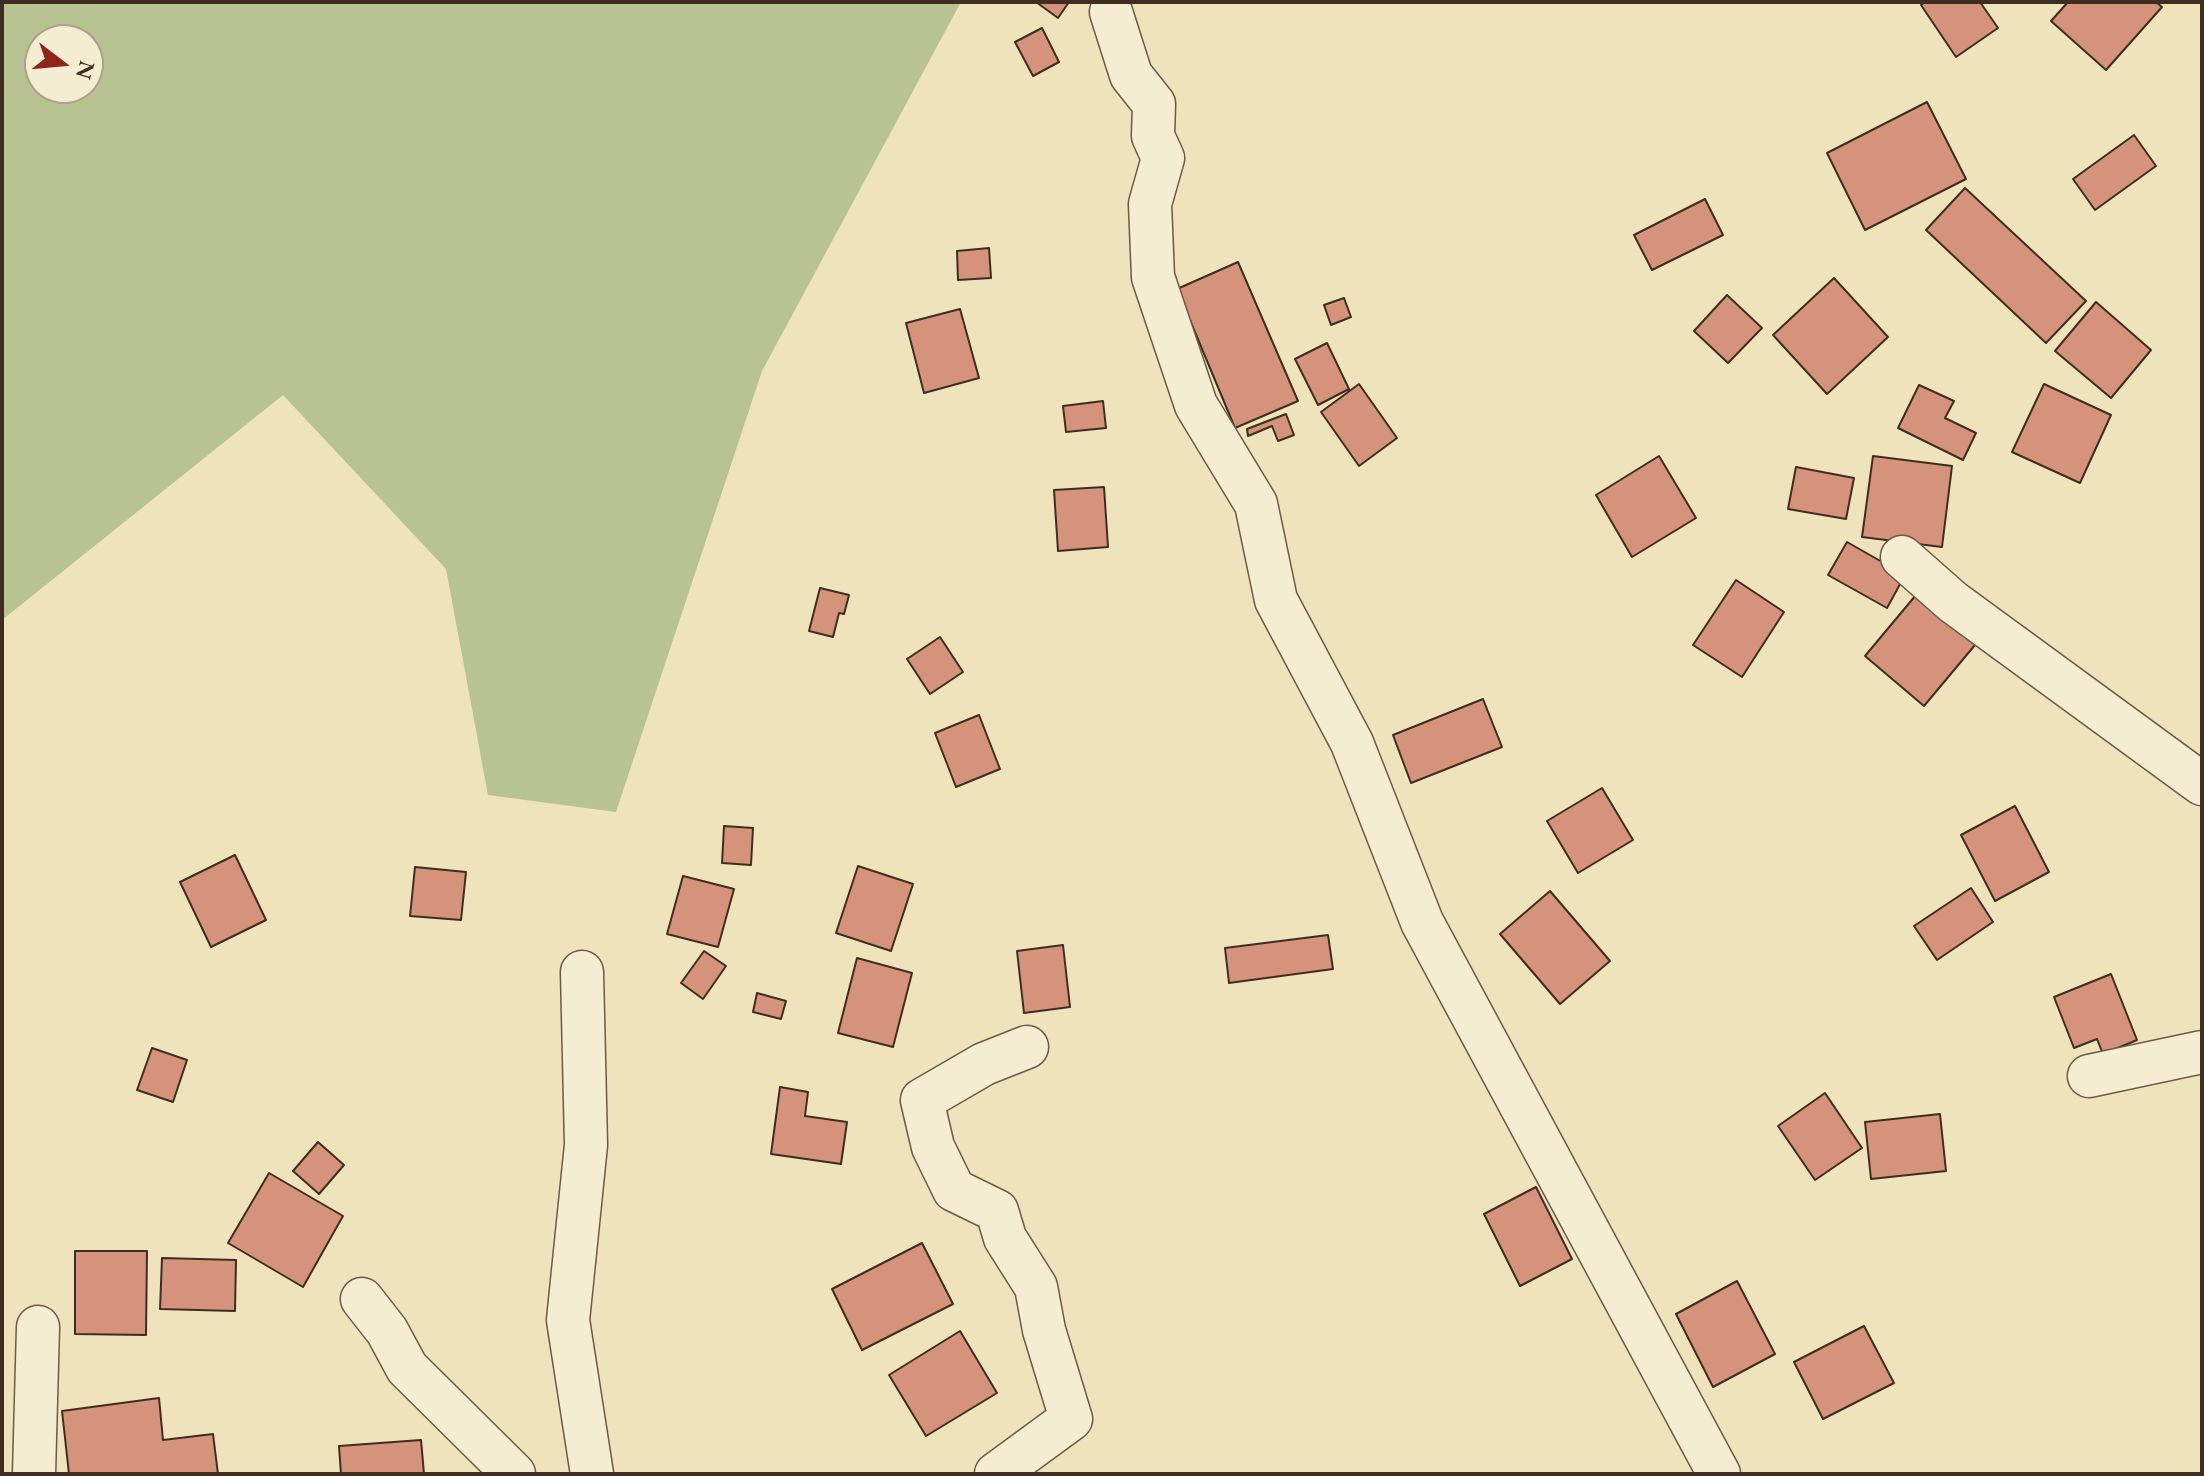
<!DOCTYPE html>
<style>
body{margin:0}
#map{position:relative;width:2204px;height:1476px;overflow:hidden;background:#eee3ba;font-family:"EB Garamond",serif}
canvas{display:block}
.frame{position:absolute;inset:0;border:4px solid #402d22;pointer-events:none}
.north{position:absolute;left:24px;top:24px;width:80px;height:80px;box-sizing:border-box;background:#f4edd2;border:2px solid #aca08c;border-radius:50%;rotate:106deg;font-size:22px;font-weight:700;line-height:32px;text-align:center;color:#402d22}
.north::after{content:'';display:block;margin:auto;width:28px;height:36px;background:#8f2418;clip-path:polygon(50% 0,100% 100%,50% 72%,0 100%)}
</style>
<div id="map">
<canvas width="2204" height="1476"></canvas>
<div class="frame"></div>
<div class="north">N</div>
</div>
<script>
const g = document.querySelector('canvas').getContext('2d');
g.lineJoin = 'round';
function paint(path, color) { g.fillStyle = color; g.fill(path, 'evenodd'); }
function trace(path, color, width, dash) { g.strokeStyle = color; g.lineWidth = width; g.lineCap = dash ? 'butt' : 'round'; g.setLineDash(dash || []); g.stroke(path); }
paint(new Path2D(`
 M2,2H961L762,371L616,812L488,795L446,569L283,395L2,620ZM40,40H88V88H40Z`), '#b7c491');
const building = new Path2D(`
 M1036,2H1069L1058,18Z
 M1925,2H1980L1998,28L1956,57L1921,5Z
 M2068,2H2156L2162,7L2106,70L2051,21Z
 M1042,28L1059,62L1033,76L1015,42Z
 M1927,102L1966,179L1865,230L1827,153Z
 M2134,135L2156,166L2095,210L2073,179Z
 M1965,188L2086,301L2046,343L1926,230Z
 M1705,199L1723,235L1652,270L1634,235Z
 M989,248L991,278L958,280L957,251Z
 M1238,262L1298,401L1235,428L1177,289Z
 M1834,278L1888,337L1827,394L1773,335Z
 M1727,295L1762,328L1728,363L1694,331Z
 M1344,298L1351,317L1331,325L1324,305Z
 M2096,302L2151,350L2111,398L2055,351Z
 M960,309L979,378L924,393L906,323Z
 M1327,343L1349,389L1318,405L1295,359Z
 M1359,384L1397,438L1359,466L1321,412Z
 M2044,384L2111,415L2080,483L2012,452Z
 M1919,385L1954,401L1945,418L1976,433L1963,460L1898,428Z
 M1103,401L1106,428L1066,432L1063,406Z
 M1286,414L1294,435L1278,441L1272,426L1248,436L1247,429Z
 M1659,456L1696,518L1632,557L1596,495Z
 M1873,456L1952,466L1942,547L1862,537Z
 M1796,467L1854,478L1846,519L1788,509Z
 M1104,487L1108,547L1058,551L1054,490Z
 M1847,542L1905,575L1887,608L1828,575Z
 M1736,580L1784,612L1742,677L1693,645Z
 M820,588L849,595L844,614L839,613L833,637L809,631Z
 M1921,589L1980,639L1924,706L1865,656Z
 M940,637L963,672L930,694L907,659Z
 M1483,699L1502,747L1411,783L1393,735Z
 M979,715L1000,769L956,787L935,733Z
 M1602,788L1633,840L1578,873L1547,821Z
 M2015,806L2049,872L1995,901L1961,835Z
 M724,826L753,828L751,865L722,863Z
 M235,855L266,920L211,947L180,882Z
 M858,866L913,884L891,951L836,933Z
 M415,867L466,872L461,920L410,916Z
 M683,876L734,889L718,947L667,934Z
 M1971,888L1993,922L1937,960L1914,926Z
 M1550,891L1610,961L1560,1004L1500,934Z
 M1328,935L1333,969L1229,983L1225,948Z
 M1063,945L1070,1007L1024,1013L1017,951Z
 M704,951L726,966L703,999L681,983Z
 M857,958L912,973L893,1047L838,1033Z
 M2111,974L2137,1040L2103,1054L2097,1039L2074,1048L2054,997Z
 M757,993L786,1001L781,1019L753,1012Z
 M152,1048L187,1060L173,1102L137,1090Z
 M780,1087L808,1092L805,1116L847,1122L841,1164L771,1154Z
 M1825,1093L1862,1148L1815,1180L1778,1126Z
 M1940,1114L1946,1171L1871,1179L1865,1122Z
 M318,1142L344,1165L319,1194L293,1171Z
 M269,1173L343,1216L303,1287L228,1243Z
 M1536,1187L1572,1259L1520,1286L1484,1214Z
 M922,1243L953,1304L862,1350L832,1289Z
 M75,1251H147L146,1335L75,1334Z
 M162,1258L236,1260L235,1311L160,1309Z
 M1737,1281L1775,1354L1713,1387L1676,1314Z
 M1864,1326L1894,1383L1823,1419L1794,1362Z
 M960,1331L997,1393L926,1436L889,1375Z
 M159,1398L163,1440L213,1434L218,1474H69L62,1411Z
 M421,1440L424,1474H341L339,1446Z`);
paint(building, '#d6937c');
trace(building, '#402d22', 2);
const minor = new Path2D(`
 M1111,12L1131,75L1154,104L1153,136L1163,158L1150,204L1153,277L1196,405L1256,504L1276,600L1352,743L1422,922L1719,1474
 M1902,557L1953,602L2202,784
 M582,972L586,1145L568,1320L592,1474
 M2089,1076L2202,1052
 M362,1299L387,1331L407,1368L514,1474
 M34,1474L38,1327
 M996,1474L1071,1419L1044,1330L1036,1287L1005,1238L997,1211L954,1190L933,1147L922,1100L984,1064L1027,1047`);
trace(minor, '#6c5a48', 45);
trace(minor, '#f4edd2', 42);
</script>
